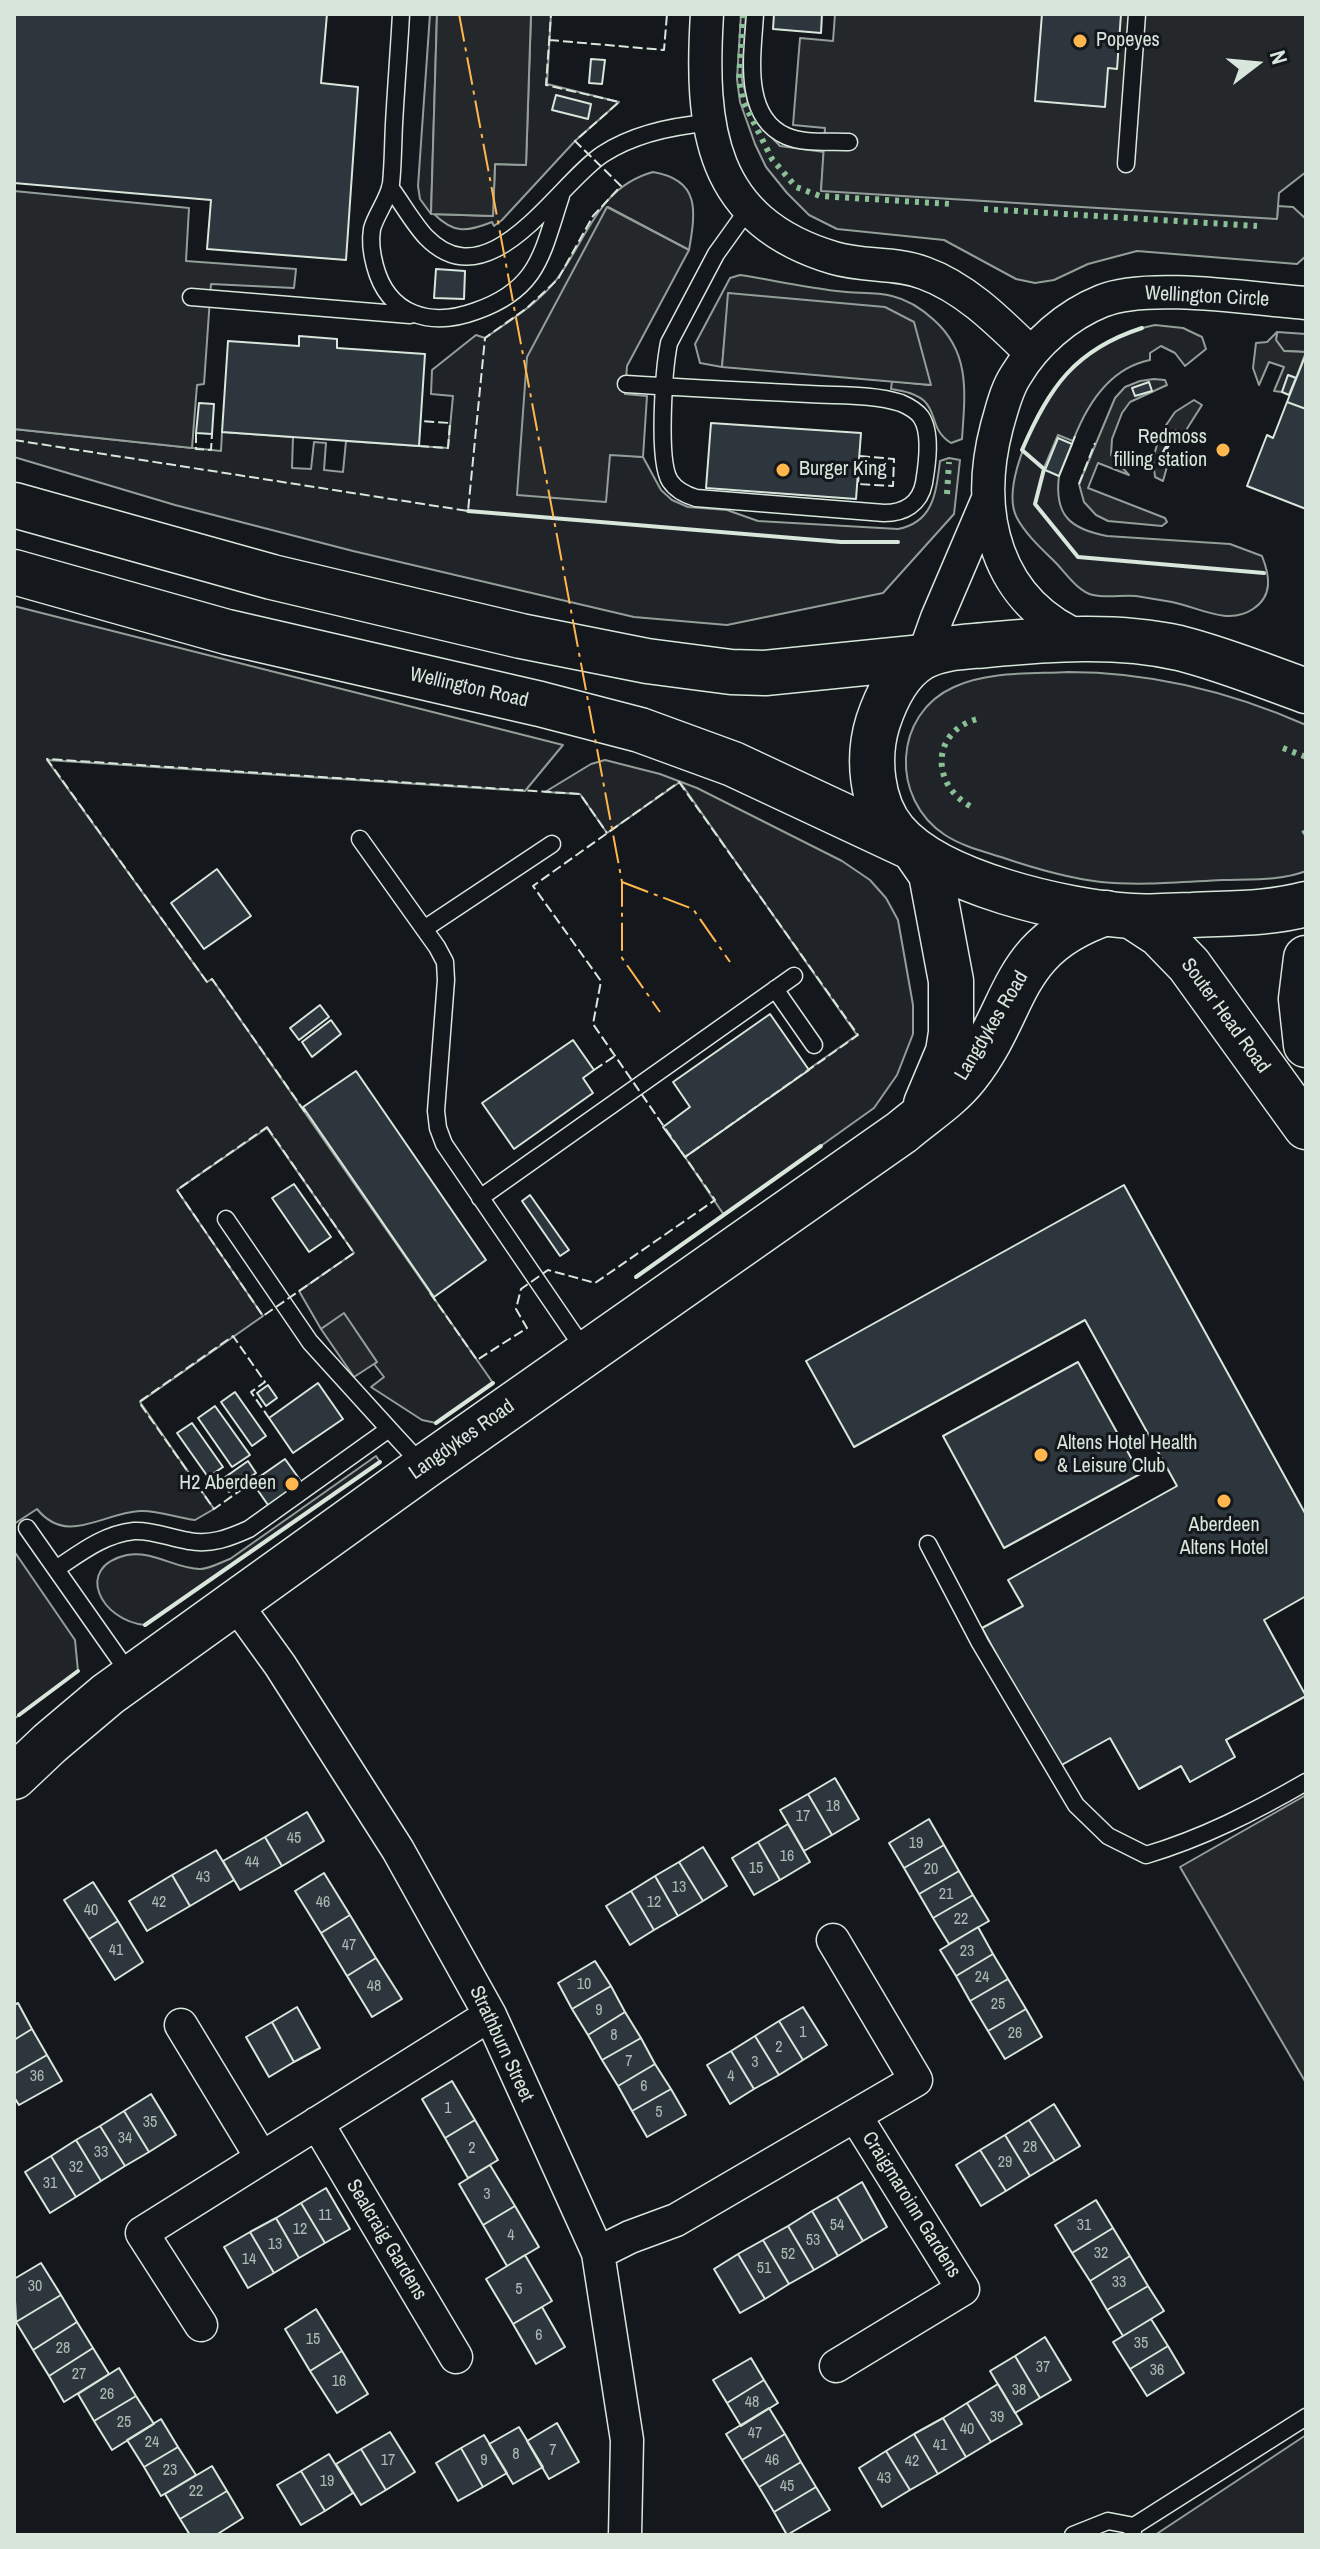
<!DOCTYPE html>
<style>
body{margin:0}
#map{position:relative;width:1320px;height:2549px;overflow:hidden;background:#14181c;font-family:"Archivo Narrow",sans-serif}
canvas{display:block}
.frame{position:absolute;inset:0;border:16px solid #d8e6dc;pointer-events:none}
.north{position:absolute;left:1216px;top:24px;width:80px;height:80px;-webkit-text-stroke:6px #14181c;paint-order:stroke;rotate:74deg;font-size:22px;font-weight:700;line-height:32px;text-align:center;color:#d8e6dc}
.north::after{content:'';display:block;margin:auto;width:28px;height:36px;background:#d8e6dc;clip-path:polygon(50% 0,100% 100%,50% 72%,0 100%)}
</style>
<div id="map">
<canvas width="1320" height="2549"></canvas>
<div class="frame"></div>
<div class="north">N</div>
</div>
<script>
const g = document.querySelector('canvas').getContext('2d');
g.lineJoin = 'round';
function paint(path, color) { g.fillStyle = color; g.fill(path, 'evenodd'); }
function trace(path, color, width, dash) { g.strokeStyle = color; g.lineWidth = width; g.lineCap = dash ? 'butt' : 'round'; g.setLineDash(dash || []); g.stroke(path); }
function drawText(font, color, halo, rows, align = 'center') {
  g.font = font + ' "Archivo Narrow",sans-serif'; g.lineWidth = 6; g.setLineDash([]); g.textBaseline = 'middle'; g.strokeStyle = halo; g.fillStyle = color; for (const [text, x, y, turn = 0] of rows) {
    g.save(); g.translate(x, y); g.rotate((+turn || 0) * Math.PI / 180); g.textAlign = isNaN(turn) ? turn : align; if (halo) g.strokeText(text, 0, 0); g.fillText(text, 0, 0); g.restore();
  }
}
const green = new Path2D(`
 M430,14H437L431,214L420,199L418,186Z
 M531,14H551L547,84L619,102L575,141L502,220L494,226L492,222C467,232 454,234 434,214L493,216L495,164L526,165Z
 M741,14H746L742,80L749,106L758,123L780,146L824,152L821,190L1277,218L1278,206L1293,207L1306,219V256L1297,264L1137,251L1088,264L1054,280L1035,283L1016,279L944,240L837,229L809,215L787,193L766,167L755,144L740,102L737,79Z
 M653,172C700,180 696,210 689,250L608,207L609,454L643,457L661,490L672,500L688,507L727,510L758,521L898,529C934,522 936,492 940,461L949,458L960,460L954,514L883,593L727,625L634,617L353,551L175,505L14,457V429L221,451L222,432L293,437L292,468L311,469L314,442L326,443L324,470L343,472L346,441L448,448L453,396L431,394L432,370L476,335L485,338C509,321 539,303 557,279C587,239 598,187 653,172Z
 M740,275C772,280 804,287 837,291C855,294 874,291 892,296C909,300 921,308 934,320C971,353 965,394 962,439L951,443C921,424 949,397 891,389L892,381L930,385L729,293L722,367L700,363L695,344L730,278Z
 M1155,325L1183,328L1202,337L1206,349L1185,366L1175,353L1161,346L1150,353V360C1110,368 1087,404 1073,441L1058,435L1044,468L1059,476C1054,515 1070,529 1107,536L1230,544L1262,556C1270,576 1273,596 1253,609C1228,626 1198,607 1172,602C1160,600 1148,598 1136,596C1122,595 1106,598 1093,595C1079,592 1066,574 1057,564C1043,550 1026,535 1017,518C1003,492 1025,443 1036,419C1060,370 1101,336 1155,325Z
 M1277,332L1306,334V352L1284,351L1276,340Z
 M14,606L563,745L525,791L47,760L207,982L212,979L493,1383L436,1423L422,1420L371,1387L384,1377L374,1364L377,1362L344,1314L321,1329L299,1291L354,1253L267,1128L177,1190L263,1316L140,1402L214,1509L195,1520C177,1518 158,1510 140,1511C102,1513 67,1546 37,1509L14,1524Z
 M1068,672C1150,672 1231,692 1306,725V871C1281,881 1249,879 1222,880C1182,882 1141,886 1101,882C1067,878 1033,868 1001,857C982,851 962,846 945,835C890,799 893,714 954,687C988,671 1032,674 1068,672Z
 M605,760L660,774L697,788L842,861L870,880L886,898L898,920L913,1005V1034L897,1075L874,1108L724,1215L685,1157L857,1035L680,782L607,833L580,794L545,792L591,764Z
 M376,1456L380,1462L145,1625C101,1621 73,1567 127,1555C152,1550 176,1569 200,1569C210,1569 221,1562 230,1559Z
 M14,1551L75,1640L78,1671L14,1719Z
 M1306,2435V2535H1155Z`);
paint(green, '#202428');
trace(green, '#939e99', 2);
const parking = new Path2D(`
 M437,14H531L526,165L495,164L493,216L431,214Z
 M835,14H1306V172L1279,193L1277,219L821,191L825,128L793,125L800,38L833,41Z
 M14,191L189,208L186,261L296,269L294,288L211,284L204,384L197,385L192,448L14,429Z
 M607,207L689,250L627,366L625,394L647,396L643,457L610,455L606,502L517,495L527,357Z
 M728,293L885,307L914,322L931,385L722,367Z
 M1277,332L1276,340L1284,351L1306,352L1296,378L1288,375L1282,392L1274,391L1284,367L1269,362L1259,385L1253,368L1256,343L1267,342Z
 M1154,379L1165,380L1167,385L1130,402L1122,413L1112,439L1111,455L1129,475L1098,463L1088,488L1165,518L1167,522L1162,526L1108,521L1096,515L1084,502L1079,484L1115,398L1125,387L1140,381Z
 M1194,400L1202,405L1183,435L1176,431L1164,452L1170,456L1163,481L1155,477L1153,459L1160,434L1175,412Z
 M344,1313L377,1362L354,1377L321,1329Z
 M1306,1795V2083L1180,1867Z`);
paint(parking, '#24282b');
trace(parking, '#939e99', 2);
const building = new Path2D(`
 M14,14H327L321,83L358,87L346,260L207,249L211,200L14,183Z
 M774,14H822L821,33L773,29Z
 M1042,14H1121L1117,69L1108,68L1105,107L1035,101Z
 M591,59L605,60L602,84L589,83Z
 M556,95L591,104L588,119L552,110Z
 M436,269L465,271L464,299L434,298Z
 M299,336L337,339V348L425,354L419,446L222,432L228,341L299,346Z
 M1306,354V409L1287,402Z
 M1288,375L1296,378L1289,395L1282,392Z
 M1149,382L1152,391L1135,396L1132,388Z
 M1287,402L1306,409V509L1247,486L1267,435L1273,438Z
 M199,403L214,404L212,434L196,433Z
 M711,423L861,433L856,499L706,488Z
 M1058,438L1072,444L1059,476L1045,470Z
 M217,869L251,916L204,949L171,903Z
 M320,1005L329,1017L299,1040L290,1028Z
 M770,1014L809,1070L685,1157L663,1127L690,1107L673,1082Z
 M331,1020L341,1034L312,1057L302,1042Z
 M573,1040L594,1070L583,1078L593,1093L514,1149L482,1103Z
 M356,1071L486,1260L434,1297L303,1107Z
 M294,1184L331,1237L309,1252L272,1198Z
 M1124,1185L1306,1515V1596L1264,1620L1306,1696L1226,1740L1235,1757L1190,1782L1181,1766L1139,1789L1110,1738L1058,1767L982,1628L1023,1606L1008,1580L1177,1486L1085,1320L854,1447L806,1361Z
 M530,1195L569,1250L560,1256L522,1201Z
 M1078,1362L1140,1474L1004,1548L943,1436Z
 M318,1383L343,1419L293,1453L269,1418Z
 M268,1385L277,1398L266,1406L257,1393Z
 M235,1392L266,1436L252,1446L221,1402Z
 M215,1406L250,1455L232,1467L198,1418Z
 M192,1423L223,1467L208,1477L177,1433Z
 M285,1459L308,1491L275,1515L252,1482Z
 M248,1461L256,1473L229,1492L221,1480Z
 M835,1778L859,1819L832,1835L808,1794Z
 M808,1794L832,1835L804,1851L780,1810Z
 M307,1812L324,1841L282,1866L265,1837Z
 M929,1819L944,1845L904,1868L889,1843Z
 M788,1824L810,1862L780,1880L758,1842Z
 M265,1837L282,1866L240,1890L223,1861Z
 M758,1842L780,1880L754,1895L732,1858Z
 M944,1845L959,1871L919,1894L904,1868Z
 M703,1847L727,1886L703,1901L679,1862Z
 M216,1850L234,1880L190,1906L172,1875Z
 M679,1862L703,1901L678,1916L655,1876Z
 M959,1871L973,1895L933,1918L919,1894Z
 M324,1873L350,1915L321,1933L295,1891Z
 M172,1875L190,1906L147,1931L129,1901Z
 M655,1876L678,1916L654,1930L631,1891Z
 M93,1882L118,1921L89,1939L64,1900Z
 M631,1891L654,1930L630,1945L606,1906Z
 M973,1895L989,1921L949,1944L933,1918Z
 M350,1915L376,1958L347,1976L321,1933Z
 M118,1921L143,1962L115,1980L89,1939Z
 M978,1927L993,1954L956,1976L940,1950Z
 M993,1954L1008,1979L970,2001L956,1976Z
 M376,1958L402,1999L372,2017L347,1976Z
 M595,1961L611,1986L572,2009L558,1983Z
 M1008,1979L1026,2009L988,2031L970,2001Z
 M611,1986L625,2012L588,2035L572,2009Z
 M18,2003L32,2029L14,2040V2005Z
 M297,2007L320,2048L294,2062L272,2022Z
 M803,2007L827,2045L803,2060L779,2021Z
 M1026,2009L1042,2037L1005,2059L988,2031Z
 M625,2012L641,2038L602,2060L588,2035Z
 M779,2021L803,2060L779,2075L755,2036Z
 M272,2022L294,2062L269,2077L246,2037Z
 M32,2029L47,2055L14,2074V2040Z
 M755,2036L779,2075L754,2089L731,2051Z
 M641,2038L655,2064L618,2086L602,2060Z
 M731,2051L754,2089L730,2104L707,2065Z
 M47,2055L62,2081L19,2105L14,2097V2074Z
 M655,2064L671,2089L632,2111L618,2086Z
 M452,2081L475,2120L445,2138L422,2099Z
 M671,2089L686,2115L647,2137L632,2111Z
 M151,2094L176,2135L149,2152L124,2111Z
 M1054,2104L1080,2146L1055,2161L1029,2120Z
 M124,2111L149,2152L125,2166L100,2126Z
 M475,2120L498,2160L468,2178L445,2138Z
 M1029,2120L1055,2161L1030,2176L1005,2135Z
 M100,2126L125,2166L101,2181L76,2140Z
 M1005,2135L1030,2176L1006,2191L980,2150Z
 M76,2140L101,2181L76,2197L51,2156Z
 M980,2150L1006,2191L981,2206L956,2165Z
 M51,2156L76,2197L50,2213L25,2172Z
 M490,2165L515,2206L483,2225L459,2184Z
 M862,2182L887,2227L863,2241L837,2197Z
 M326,2188L350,2229L325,2243L301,2203Z
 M837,2197L863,2241L838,2256L812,2211Z
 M1096,2200L1113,2228L1072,2253L1055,2225Z
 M301,2203L325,2243L299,2258L276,2218Z
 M515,2206L539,2247L507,2266L483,2225Z
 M812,2211L838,2256L814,2270L788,2226Z
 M276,2218L299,2258L274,2273L250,2232Z
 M788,2226L814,2270L789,2284L763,2240Z
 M1113,2228L1130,2256L1090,2281L1072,2253Z
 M250,2232L274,2273L248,2288L224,2247Z
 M763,2240L789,2284L765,2299L738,2254Z
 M738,2254L765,2299L740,2313L714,2269Z
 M525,2255L552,2301L513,2324L486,2279Z
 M1130,2256L1148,2286L1107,2310L1090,2281Z
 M41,2263L61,2295L16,2322L14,2279Z
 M1148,2286L1164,2311L1123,2336L1107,2310Z
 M61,2295L77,2322L33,2350L16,2322Z
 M542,2307L565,2347L536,2364L513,2324Z
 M316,2309L342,2351L310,2371L285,2329Z
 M1151,2319L1168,2346L1130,2369L1113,2342Z
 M77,2322L93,2348L49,2376L33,2350Z
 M1045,2337L1071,2380L1040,2398L1015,2356Z
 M1168,2346L1184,2373L1147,2396L1130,2369Z
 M93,2348L109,2374L64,2402L49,2376Z
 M342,2351L368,2394L337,2413L310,2371Z
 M1015,2356L1040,2398L1015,2413L990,2371Z
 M751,2358L764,2380L727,2403L713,2380Z
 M119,2368L136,2396L94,2421L78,2394Z
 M764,2380L778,2403L741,2426L727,2403Z
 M998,2384L1022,2424L991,2442L967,2403Z
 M136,2396L154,2424L112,2450L94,2421Z
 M967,2403L991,2442L966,2457L943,2418Z
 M769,2408L785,2434L742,2460L726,2434Z
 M943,2418L966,2457L938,2474L914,2434Z
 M161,2419L178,2447L144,2467L127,2440Z
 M557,2423L579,2462L549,2479L527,2441Z
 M519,2427L543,2467L513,2484L489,2444Z
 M390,2432L415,2472L386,2490L361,2449Z
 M785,2434L801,2462L759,2487L742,2460Z
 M914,2434L938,2474L910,2490L886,2451Z
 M484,2435L507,2473L483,2487L461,2448Z
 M178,2447L196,2475L161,2496L144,2467Z
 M461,2448L483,2487L458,2501L436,2463Z
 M361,2449L386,2490L361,2505L336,2464Z
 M886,2451L910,2490L882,2507L859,2468Z
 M329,2454L353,2493L325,2511L301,2471Z
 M801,2462L816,2487L774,2512L759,2487Z
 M212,2466L227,2491L180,2519L165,2494Z
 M301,2471L325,2511L301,2525L277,2485Z
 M816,2487L830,2510L787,2535L774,2512Z
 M227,2491L243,2518L216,2535H190L180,2519Z`);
paint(building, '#2c363c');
trace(building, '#d8e6dc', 2);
const lane = new Path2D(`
 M401,14C399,51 396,87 394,124C393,144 393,165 391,184C388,200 376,214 372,229C370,241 372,255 375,266C388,315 430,328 476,311C539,289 542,253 561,196
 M755,14C753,52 741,116 786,136C804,144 829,141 849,142
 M1126,164L1137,14
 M390,187C402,203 413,223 426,237C490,303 558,183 603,154C634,134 672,126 708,123
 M191,297L410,315
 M626,384C687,388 748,391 809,394C839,396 872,394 901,403C908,406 916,410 921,417C932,433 927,465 924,483C920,504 904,513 884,513L696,498C686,495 676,490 670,481C657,461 664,368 669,343L716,254L749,208
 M360,839L437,947L445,962L446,980L436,1111L438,1128L444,1144L586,1352
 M424,929L552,844
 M775,989L814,1045
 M480,1198L794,976
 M226,1219L310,1342L389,1429
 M27,1528L131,1676
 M928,1544L980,1643L1076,1805L1108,1836L1146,1855C1203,1838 1254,1812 1306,1782
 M56,1569C80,1553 104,1534 134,1531C153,1530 170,1538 189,1541C211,1545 229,1538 249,1529L389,1429L424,1467
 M1073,2535L1108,2521L1134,2526
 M1132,2535L1134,2526L1306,2417`);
const street = new Path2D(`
 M707,14C700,127 709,221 834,258C864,267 895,262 924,273C966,288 1000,323 1031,353
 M1085,639C995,603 974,513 997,426C1002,409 1006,390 1016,375C1035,343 1067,315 1102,301C1148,282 1253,299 1306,303
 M923,657L937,618L987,501
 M236,1604L280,1665L398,1850L490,2015L598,2253L627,2440L625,2535
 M181,2025L261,2157
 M317,2123L456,2357
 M598,2253L630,2237L676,2220L916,2080L833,1940
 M201,2325L142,2233L490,2015
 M836,2366L963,2289L856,2117`);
const secondary = new Path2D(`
 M915,851L931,874L951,981V1033L948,1052L926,1104
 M1133,917L1159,934L1189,965L1306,1127
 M1306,958L1301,999L1306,1045
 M14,1777L50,1743L108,1694L424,1467L902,1132C924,1113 949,1098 967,1075C1020,1007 1007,947 1106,913`);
const primary = new Path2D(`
 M14,505L272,577L521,636L647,661L731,672L765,673L923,657
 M14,572L227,632L540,704L640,730L733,764L906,845
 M1306,691C1264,676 1223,659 1179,648C1117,634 1050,639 986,645C965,647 940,647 921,658C898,672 886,698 878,722C867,757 871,804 895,832C938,883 1066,912 1131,916C1151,918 1172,915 1192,915C1230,913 1269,914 1306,904`);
trace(lane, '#d8e6dc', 19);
trace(street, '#d8e6dc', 35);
trace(secondary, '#d8e6dc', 47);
trace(primary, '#d8e6dc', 47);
trace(lane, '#14181c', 16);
trace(street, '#14181c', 32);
trace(secondary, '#14181c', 44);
trace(primary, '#14181c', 44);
trace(new Path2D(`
 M743,14L739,80L743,101L772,159L796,187L820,196L951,204
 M984,209L1257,226
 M947,494L949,462
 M1283,748L1306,757
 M970,806C931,784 931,732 977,719
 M1303,834L1306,832`), '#8ac095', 6, [4, 6]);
trace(new Path2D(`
 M549,40L664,50L667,14
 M196,433V449L211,450L212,434
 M14,440L468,511L485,338L527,308L558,279L593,216L621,186L575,141L619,102L546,85L551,14
 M1072,444L1075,436
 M419,446L448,448L450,423L420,421
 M860,456L894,459L893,486L858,484Z
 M1079,484L1095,443
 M679,782L858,1035L685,1157L593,1024L601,981L533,886Z
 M594,1070L615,1056
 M305,1112L212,979L207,982L47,759L580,794L607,833
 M267,1127L354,1253L263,1316L177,1190Z
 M430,1293L477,1360L527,1328L516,1309L521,1289L548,1270L595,1283L715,1200L685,1157
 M255,1480L214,1509L139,1402L233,1336L265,1382L251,1392L269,1418`), '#d8e6dc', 2, [10, 4]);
trace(new Path2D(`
 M1142,328C1074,350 1049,388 1022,450L1044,469L1035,504L1078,557L1264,573
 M1170,456L1164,452L1176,431L1183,435
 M468,511L841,542H898
 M636,1277L821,1146
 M436,1423L493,1383
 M145,1625L380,1462
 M19,1715L78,1671`), '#d8e6dc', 4);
trace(new Path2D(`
 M459,14L622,882V958L660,1012
 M622,882L693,909L730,962`), '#ffb74d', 2, [28, 6, 4, 6]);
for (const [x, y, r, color] of [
 [1080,41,8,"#ffb74d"],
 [1223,450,8,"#ffb74d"],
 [783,470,8,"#ffb74d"],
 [1041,1455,8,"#ffb74d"],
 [292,1484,8,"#ffb74d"],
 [1224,1501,8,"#ffb74d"]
]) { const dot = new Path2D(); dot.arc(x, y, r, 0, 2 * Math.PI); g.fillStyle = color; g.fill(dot); trace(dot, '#14181c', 3); }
drawText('16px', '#adbab4', null, [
 ["18",833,1807],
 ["17",803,1817],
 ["45",294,1839],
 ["19",916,1844],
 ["16",787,1857],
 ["44",252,1863],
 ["15",756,1869],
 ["20",931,1870],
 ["43",203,1878],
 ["13",679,1888],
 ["21",946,1895],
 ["42",159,1903],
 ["46",323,1903],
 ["12",654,1903],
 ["40",91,1911],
 ["22",961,1920],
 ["47",349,1946],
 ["41",116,1951],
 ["23",967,1952],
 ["24",982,1978],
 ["10",584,1985],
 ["48",374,1987],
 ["25",998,2005],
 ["9",599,2011],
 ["1",803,2033],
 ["26",1015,2034],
 ["8",614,2036],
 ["2",779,2048],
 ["7",629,2062],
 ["3",755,2063],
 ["36",37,2077],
 ["4",731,2077],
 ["6",644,2087],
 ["1",448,2109],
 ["5",659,2113],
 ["35",150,2123],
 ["34",125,2139],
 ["28",1030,2148],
 ["2",472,2149],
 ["33",101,2153],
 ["29",1005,2163],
 ["32",76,2168],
 ["31",50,2184],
 ["3",487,2195],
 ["11",325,2216],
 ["54",837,2226],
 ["31",1084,2226],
 ["12",300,2230],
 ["4",511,2236],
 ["53",813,2241],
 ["13",275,2245],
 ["32",1101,2254],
 ["52",788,2255],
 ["14",249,2260],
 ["51",764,2269],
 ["33",1119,2283],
 ["30",35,2287],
 ["5",519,2290],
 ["6",539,2336],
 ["15",313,2340],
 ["35",1141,2344],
 ["28",63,2349],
 ["37",1043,2368],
 ["36",1157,2371],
 ["27",79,2375],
 ["16",339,2382],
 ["38",1019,2391],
 ["26",107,2395],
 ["48",752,2403],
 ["39",997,2418],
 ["25",124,2423],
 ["40",967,2430],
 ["47",755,2434],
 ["24",152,2443],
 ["41",940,2446],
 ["7",553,2451],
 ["8",516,2455],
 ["17",388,2461],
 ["9",484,2461],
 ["46",772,2461],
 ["42",912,2462],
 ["23",170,2471],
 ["43",884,2479],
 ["19",327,2482],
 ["45",787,2487],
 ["22",196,2492]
]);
drawText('20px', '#d8e6dc', '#14181c', [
 ["Popeyes",1096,41],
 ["Redmoss",1207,438,"right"],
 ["filling station",1207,461,"right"],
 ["Burger King",799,470],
 ["Altens Hotel Health",1057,1444],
 ["& Leisure Club",1057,1467],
 ["H2 Aberdeen",276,1484,"right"],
 ["Aberdeen",1224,1526,"center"],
 ["Altens Hotel",1224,1549,"center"]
], 'left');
drawText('20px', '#d8e6dc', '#14181c', [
 ["Wellington Circle",1207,297,3],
 ["Wellington Road",469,688,13],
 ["Souter Head Road",1225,1016,54],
 ["Langdykes Road",992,1026,-59],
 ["Langdykes Road",462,1440,-35],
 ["Strathburn Street",501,2044,65],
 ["Craigmaroinn Gardens",911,2205,58],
 ["Sealcraig Gardens",386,2240,59]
]);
</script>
